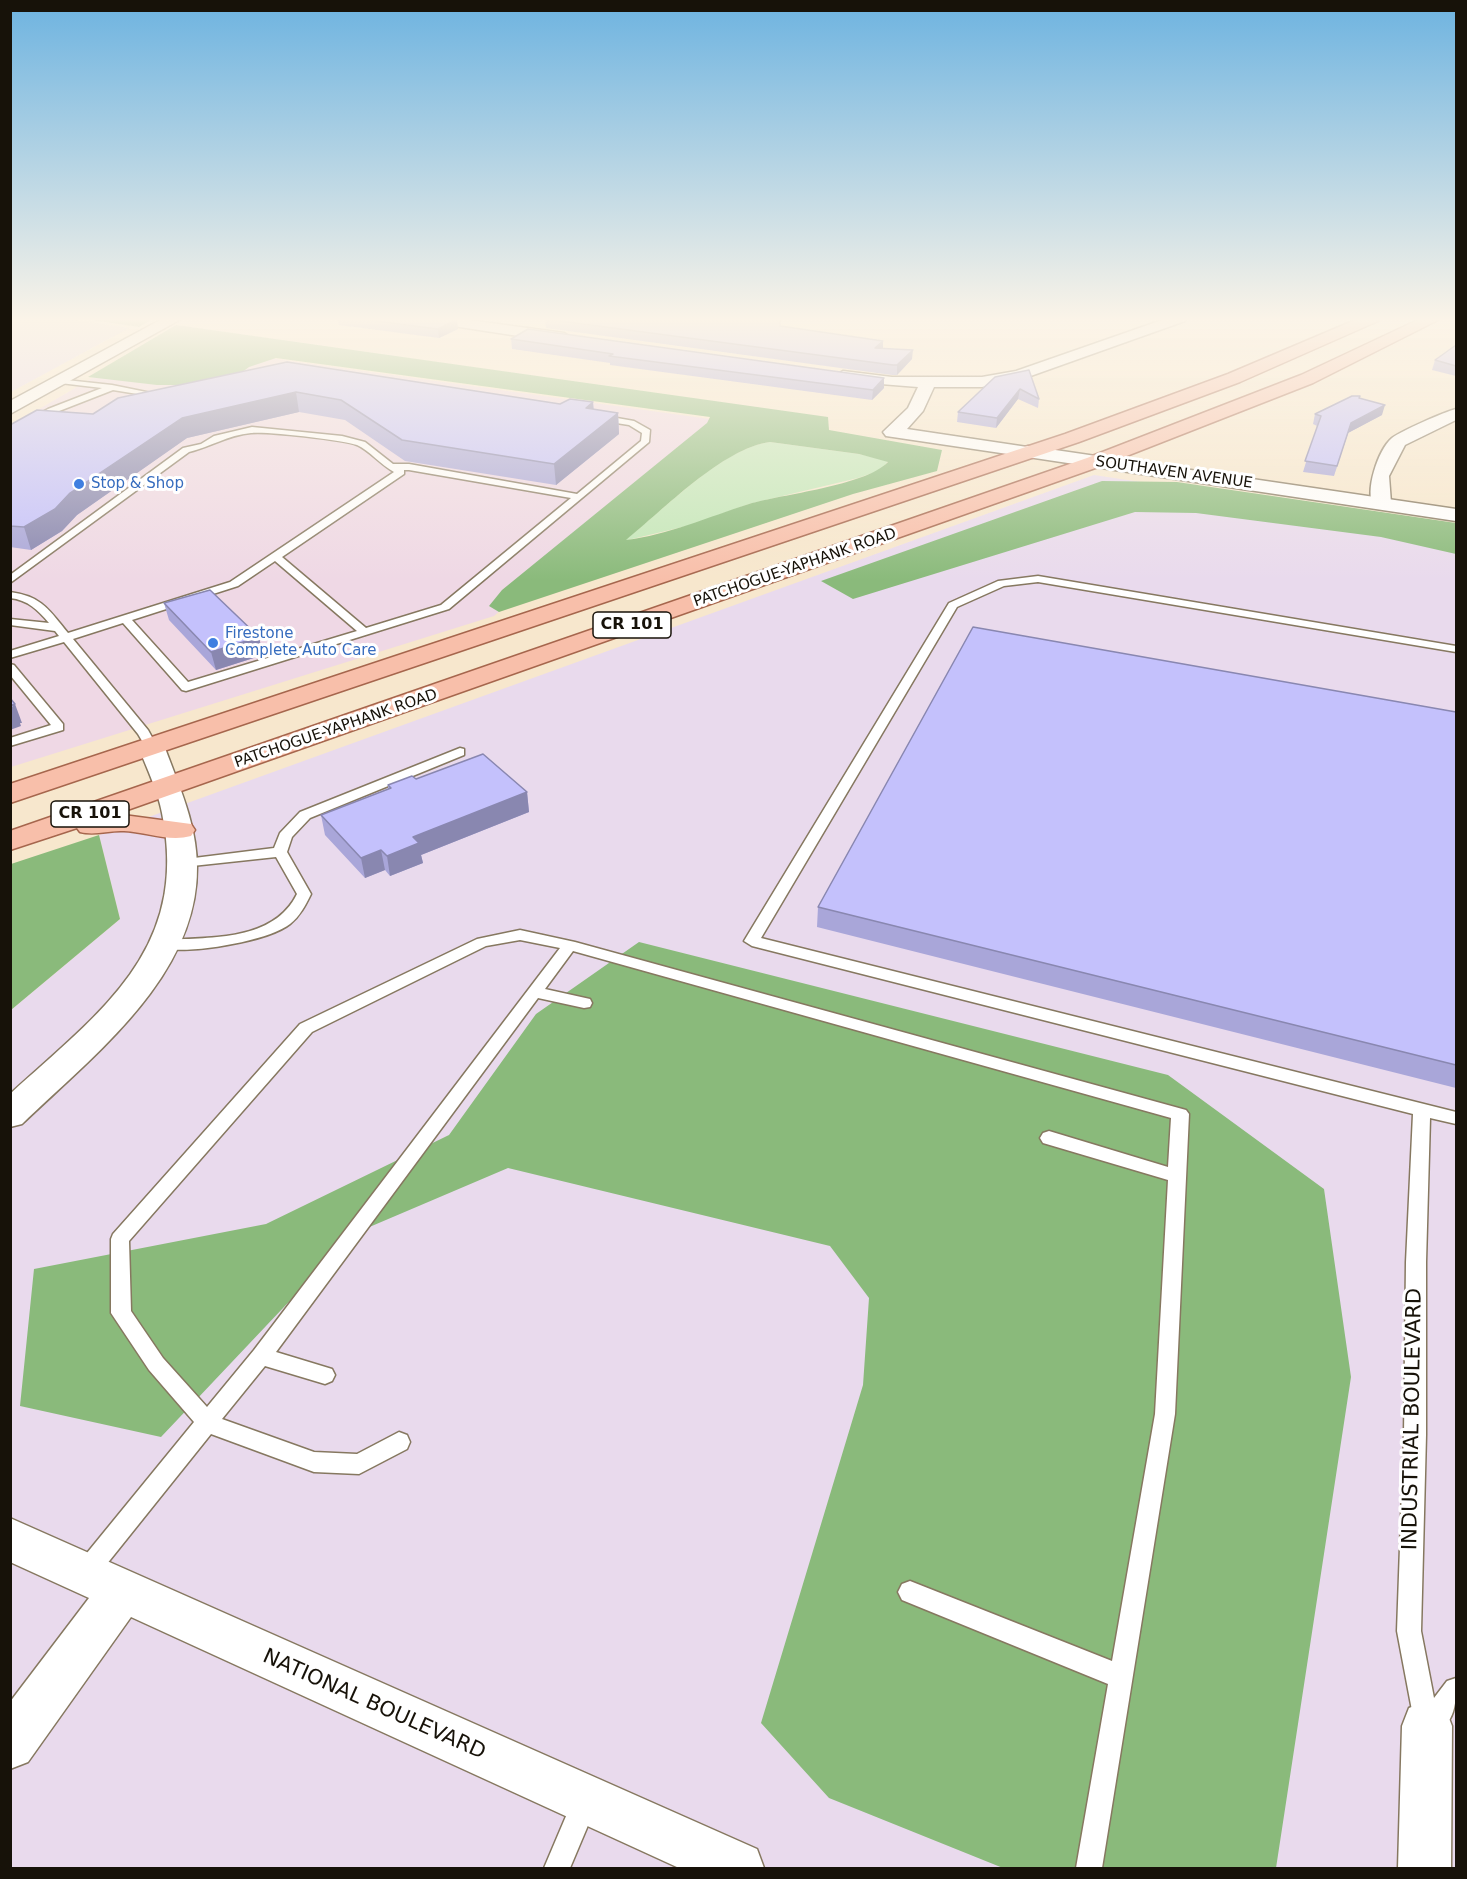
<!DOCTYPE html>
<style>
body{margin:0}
#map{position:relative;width:1467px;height:1879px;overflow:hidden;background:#f7e7cd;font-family:"DejaVu Sans",sans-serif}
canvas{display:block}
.frame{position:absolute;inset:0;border:12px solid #171209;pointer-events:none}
</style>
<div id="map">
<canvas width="1467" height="1879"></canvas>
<div class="frame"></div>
</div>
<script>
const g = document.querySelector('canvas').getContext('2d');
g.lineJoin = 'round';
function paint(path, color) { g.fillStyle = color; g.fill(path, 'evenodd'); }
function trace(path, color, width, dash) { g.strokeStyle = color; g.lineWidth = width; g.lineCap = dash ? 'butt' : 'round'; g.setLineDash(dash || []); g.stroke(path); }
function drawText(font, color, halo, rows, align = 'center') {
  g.font = font + ' "DejaVu Sans",sans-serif'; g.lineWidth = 6; g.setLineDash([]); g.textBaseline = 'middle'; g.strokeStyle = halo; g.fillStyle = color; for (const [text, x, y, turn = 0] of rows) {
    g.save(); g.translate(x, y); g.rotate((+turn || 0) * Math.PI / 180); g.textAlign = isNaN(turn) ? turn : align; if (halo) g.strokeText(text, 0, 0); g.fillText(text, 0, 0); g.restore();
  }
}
paint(new Path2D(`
 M154,342L717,420L494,616L11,767L10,426Z`), '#efd8e5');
paint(new Path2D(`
 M11,318H61L129,328L11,392Z
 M1094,475L1456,529V1868H11V1010L120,919L99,835Z`), '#e9daed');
paint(new Path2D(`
 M770,442L859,454L888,461L881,470L858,478L749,504L691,525L624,541C663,511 722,448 770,442Z`), '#c3e7b8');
paint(new Path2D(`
 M79,318H154L139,327Z
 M176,325L828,417L829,430L942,450L937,471L853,494L499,612L489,606L502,590L707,423L710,417L276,358L249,367L237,376L191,385H157L88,377ZM770,442L859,454L888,462C865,486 782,494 749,504C708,517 668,535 626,540C663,510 723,448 770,442Z
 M1102,481L1177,482L1456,523V554L1381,537L1196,513L1135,512L853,599L821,581Z
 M99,835L120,919L11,1010V864Z
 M639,942L1168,1075L1324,1189L1351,1377L1276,1868H1003L829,1798L761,1723L863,1385L869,1298L830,1246L508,1168L353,1234L161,1437L20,1406L34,1269L266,1224L449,1135L536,1014Z`), '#8aba7b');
const lane = new Path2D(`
 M57,379L112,385L166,396L162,398L113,390L54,413L10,435V429L48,409L102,388L60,383L56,381Z
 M600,415L634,421L650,430L649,442L449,609L186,691L182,690L123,623L73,639L148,730L158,748L156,751H148L138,734L64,642L10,658V651L59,636L55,631L10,625V619L49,623C38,610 28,600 10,598V592C42,596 50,611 68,633L230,582L394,472C381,465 370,451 357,445C343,440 266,431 251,433C228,435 210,447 189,452L10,583V575L183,448L201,444L214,436L252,427L342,436L365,442L393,464H409L577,494L641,441L642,433L629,425L597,420L596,418ZM404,470H409L571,498L441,605L366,628L282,557L404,474ZM275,561L357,631L188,682L132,620L238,586Z
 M1038,576L1456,646V652L1038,582L1004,586L957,607L761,938L1456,1112V1124L1430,1118L1426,1262V1435L1421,1631L1434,1698L1447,1681L1456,1678C1456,1702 1457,1724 1431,1734L1417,1730L1414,1721L1397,1631L1404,1435L1406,1262L1413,1114L752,946L744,941L949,603L998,581Z
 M10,664L14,665L63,724V730L10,746V738L51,725L10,675Z
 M460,748L464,749V755L310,818L292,837L287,852L311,894C305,906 300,916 290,924C269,941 187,955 162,948L159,945L162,942L167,940C212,937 274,941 297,894L276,857L183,867L178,866L176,863L178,860L274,848L280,833L300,812Z
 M520,930L575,942L1186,1110L1189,1114L1175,1414L1102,1868H1076L1108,1684L902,1600L898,1592L902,1584L910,1581L1112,1661L1155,1414L1168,1180L1043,1143L1040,1138L1043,1133L1049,1131L1168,1167L1171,1118L573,951L545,989L590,999L592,1003L590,1007L584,1008L538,998L276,1352L332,1369L335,1375L332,1381L325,1384L265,1366L222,1419L314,1452L357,1454L399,1432L407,1435L410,1442L407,1449L359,1474L314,1472L211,1434L94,1580L86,1583L78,1580L75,1572L78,1564L194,1422L149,1370L111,1313V1239L113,1234L300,1024L477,939ZM520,940L560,948L254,1350L207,1407L163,1358L131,1311L129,1241L312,1032L486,946Z
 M584,1791L593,1795L597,1804L570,1868H544L575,1795Z`);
const street = new Path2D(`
 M420,318H454L564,333L572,338L564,343L427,322Z
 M1168,318H1187L1185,321L1025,378L982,387H934L923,411L907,429L1034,448L1037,452L1028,457L886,436L883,432L908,408L918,387L843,381L835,376L843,371L892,377H982L1016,371Z
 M1456,409V420L1405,445L1389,476L1391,503L1381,509L1374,507C1364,492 1378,450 1392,438C1401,431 1444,412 1456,409Z
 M152,740L161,743L165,748C179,786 197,825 197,867C198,976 94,1055 22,1124L10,1127V1094C100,1012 190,950 162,813C158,791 147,769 139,748L143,743Z
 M10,1518L757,1849L764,1868H679L131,1617L28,1762L10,1769V1702L89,1598L10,1562Z
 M1427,1701L1445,1708L1452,1726L1451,1868H1398L1402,1726L1409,1708Z`);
const secondary = new Path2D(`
 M164,318H183L10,414V401Z
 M1028,446L1456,509V521L1021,456L1018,452L1021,448Z`);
const primary = new Path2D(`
 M1360,318H1380L1378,321L1240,382L1079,442L10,803V784L1065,434L1228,374Z
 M1422,318H1442L1313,383L1101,466L116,814L191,824L195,830L191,836C169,842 146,832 124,831C108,830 96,836 80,832L77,828L10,850V831L1087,458L1301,375Z`);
trace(lane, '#867860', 3);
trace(street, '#867860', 3);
trace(secondary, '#867860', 3);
trace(primary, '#a6664d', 3);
paint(lane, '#fff');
paint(street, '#fff');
paint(secondary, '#fff');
paint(primary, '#f8bfaa');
paint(new Path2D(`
 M338,318H443L458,329L439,338L339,325Z
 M447,318H479L477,319Z
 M545,319L780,326L883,341V348L912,359L897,375H892L546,328Z
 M511,339L884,388L872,400L610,365V363L512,349Z
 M1456,345V376L1432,370L1435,360Z
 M287,362L560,404L593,402L594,410L618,413L619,434L556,485L405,461L345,420L299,412L187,438L77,515L62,531L31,550L10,547V425L93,414Z
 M995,377L1039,399L1038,408L1018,399L996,428L957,422L958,412Z
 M1359,398L1382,415L1348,433L1334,476L1303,472L1317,426L1313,424L1315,414Z
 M164,603L263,655L216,670L169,620Z
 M1456,712V1088L817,927L818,907Z
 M416,779L527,792L529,812L421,855L423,863L390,876L385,870L365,878L325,835L321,815L388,790V785Z`), '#a9a6d9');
paint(new Path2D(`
 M457,319L458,329L439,338L438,329Z
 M883,341V351L875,348Z
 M913,350L912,359L897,375V365Z
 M884,378V388L872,400L873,390Z
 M1020,389L1018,399L996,428L997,418Z
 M296,392L299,412L187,438L77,515L62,531L31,550L24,527L70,493L182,418Z
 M593,402L594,422L586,408Z
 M1385,405L1382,415L1348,433L1334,476L1351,423Z
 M618,413L619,434L556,485L554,464Z
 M259,637L263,655L216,670L211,652Z
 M15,704L22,723H20L21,726L10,730V709L12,705Z
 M527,792L529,812L421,855L423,863L390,876L387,856L413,837Z
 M381,850L385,870L365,878L361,858Z`), '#8987b0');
const building = new Path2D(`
 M353,318H443L457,319L438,329Z
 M547,318H780V326L883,341L875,348L913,350L897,365H893L545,319Z
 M528,329L884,378L873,390L609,356L613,354L511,339Z
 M1456,345V366L1435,360Z
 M287,362L560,404L570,399L593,402L586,408L618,413L554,464L402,440L341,400L296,392L182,418L70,493L55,509L24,527L10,526V425L37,410L93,414L118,398Z
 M1029,370L1039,399L1020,389L997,418L958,412L995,377Z
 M1352,396H1360L1359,398L1385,405L1351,423L1337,466L1305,461L1321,416L1315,414Z
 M210,590L259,637L211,652L164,603Z
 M973,627L1456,712V1065L818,907Z
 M10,698L15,704L12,705L14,707L10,709Z
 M483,754L527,792L413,837L419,843L387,856L381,850L361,858L321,815L391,788L388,785L412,776L416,779Z`);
paint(building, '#c4c1fc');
trace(building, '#8987b0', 1.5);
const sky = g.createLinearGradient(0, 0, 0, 581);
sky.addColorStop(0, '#6db3e0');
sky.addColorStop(0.55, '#fbf4e8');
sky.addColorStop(1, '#fbf4e800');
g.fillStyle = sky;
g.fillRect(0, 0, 1467, 581);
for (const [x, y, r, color] of [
 [79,484,6,"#3f7fe0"],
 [213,643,6,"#3f7fe0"]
]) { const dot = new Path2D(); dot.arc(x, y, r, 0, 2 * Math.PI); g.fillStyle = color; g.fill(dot); trace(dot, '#fff', 2); }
drawText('15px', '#171209', '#fff', [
 ["SOUTHAVEN AVENUE",1174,473,8],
 ["PATCHOGUE-YAPHANK ROAD",795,568,-19],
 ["PATCHOGUE-YAPHANK ROAD",336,729,-19]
]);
drawText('15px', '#366cbe', '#fff', [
 ["Stop & Shop",91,484],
 ["Firestone",225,634],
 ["Complete Auto Care",225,651]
], 'left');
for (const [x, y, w] of [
 [632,625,78],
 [90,814,78]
]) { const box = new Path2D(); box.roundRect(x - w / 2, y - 13, w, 26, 4.5); g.fillStyle = '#fff'; g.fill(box); trace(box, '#171209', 1.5); }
drawText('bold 16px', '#171209', null, [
 ["CR 101",632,625],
 ["CR 101",90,814]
]);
drawText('21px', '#171209', '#fff', [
 ["INDUSTRIAL BOULEVARD",1413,1419,-89],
 ["NATIONAL BOULEVARD",374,1705,24]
]);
</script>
